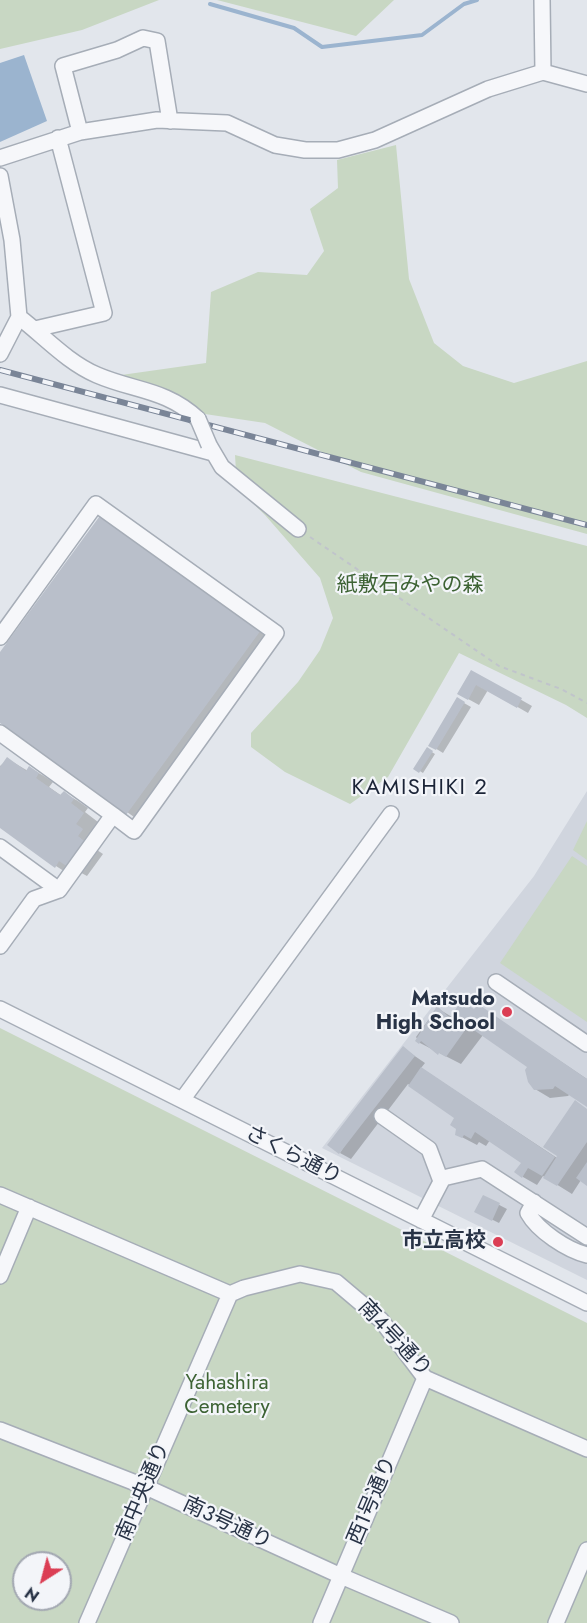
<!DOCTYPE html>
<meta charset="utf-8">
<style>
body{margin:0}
#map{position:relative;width:587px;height:1623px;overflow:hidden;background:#e2e6ec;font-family:Jost,sans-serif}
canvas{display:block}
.north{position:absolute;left:12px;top:1551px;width:60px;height:60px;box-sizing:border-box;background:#f3f5f9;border:2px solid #a2a7b1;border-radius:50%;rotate:216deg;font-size:16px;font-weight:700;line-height:24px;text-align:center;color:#283346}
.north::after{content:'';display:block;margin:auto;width:21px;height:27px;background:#db3e54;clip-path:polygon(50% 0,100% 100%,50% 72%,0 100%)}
</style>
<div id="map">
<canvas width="587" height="1623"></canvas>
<div class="north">N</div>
</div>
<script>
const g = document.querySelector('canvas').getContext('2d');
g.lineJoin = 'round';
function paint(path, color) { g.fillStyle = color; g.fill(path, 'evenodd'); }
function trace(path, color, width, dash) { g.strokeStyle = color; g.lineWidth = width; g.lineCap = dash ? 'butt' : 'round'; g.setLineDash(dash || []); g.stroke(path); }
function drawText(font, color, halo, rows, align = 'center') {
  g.font = font + ' Jost,"Noto Sans JP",sans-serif'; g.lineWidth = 4.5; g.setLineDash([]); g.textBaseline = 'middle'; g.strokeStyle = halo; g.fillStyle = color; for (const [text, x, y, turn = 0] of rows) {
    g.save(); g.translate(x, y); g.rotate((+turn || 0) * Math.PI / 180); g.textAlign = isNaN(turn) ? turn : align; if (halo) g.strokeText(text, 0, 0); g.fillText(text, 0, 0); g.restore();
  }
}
paint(new Path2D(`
 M587,791V1280L322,1148L534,876Z`), '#d0d5de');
paint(new Path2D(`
 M0,0H159L82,30L0,49Z
 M217,0H394L356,36Z
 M396,145L409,279L434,343L463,366L514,383L587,361V534L361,472L265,423L185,411L93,379L206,363L211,292L258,272L307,275L324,251L310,209L338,188L337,160Z
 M235,455L587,546V718L566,705L459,653L388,777L350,804L285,772L251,747V733L298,682L320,650L333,618L320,578L265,515L237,488Z
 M587,821V860L573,850Z
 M572,856L587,866V1022L500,963Z
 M0,1028L587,1323V1623H0ZM24,1563H60V1599H24Z`), '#c8d7c3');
paint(new Path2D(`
 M24,55L47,121L0,142V63Z`), '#9bb4cf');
paint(new Path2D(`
 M102,515L275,640L141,822L0,721V654Z
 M472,672L532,706L528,713L488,690L479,705L459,694Z
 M457,699L471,707L443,753L430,745Z
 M427,749L435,754L423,773L415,768Z
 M8,759L28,771L30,768L44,776L53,782L49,787L62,796L64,793L78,801L88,808L85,812L98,822L90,833L97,838L91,846L103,854L87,876L74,869L70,875L56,866L0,826V766Z
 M478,1006L587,1079V1105L570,1094L568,1096L550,1098L535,1089L529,1066L483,1035L461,1064L420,1043L416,1037L437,1008L452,1017L475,1011Z
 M403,1048L425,1063L421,1068L557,1158L587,1109V1184L581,1180L572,1194L543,1176L537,1185L523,1177V1162L490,1140L486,1146L479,1142L477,1145L456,1134V1118L408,1084L351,1159L340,1153Z
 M484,1197L507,1209L499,1223L483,1215Z`), '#0003');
trace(new Path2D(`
 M210,4L294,28L322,47L422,35L464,4L477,0`), '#9bb4cf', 4);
paint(new Path2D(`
 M102,513L261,630L126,815L0,723V652Z
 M471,670L522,698L517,708L476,685L468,700L457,694Z
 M457,697L465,702L436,750L428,746Z
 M427,747L433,751L419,773L413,769Z
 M7,757L26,771L29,766L39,773L36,778L60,795L64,791L74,799L71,803L84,813L76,824L83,829L78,836L89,845L71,869L59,861L55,868L0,828V767Z
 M461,1001L474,1009L478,1004L587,1079V1107L555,1086L553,1089L534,1090L528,1082L525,1070L527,1067L468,1026L446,1057L439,1053L438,1055L421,1041L419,1044L415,1041L437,1006L450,1018Z
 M403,1046L415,1056L339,1154L327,1145Z
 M421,1067L555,1157L542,1176L528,1168L522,1178L514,1172L521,1163L475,1132L471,1139L464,1135L462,1138L455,1135L456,1129L450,1125L454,1118L408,1086Z
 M575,1100L587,1109V1142L557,1186L543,1178L557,1156L543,1147Z
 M587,1162V1186L576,1178Z
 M483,1195L500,1203L492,1221L474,1212Z`), '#b9bfca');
const minor = new Path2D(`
 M543,72L587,84
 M80,132L63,66L117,50L143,38L157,41L170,121
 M0,158L80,132L157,120L227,123L275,145L305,150H338L375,140L488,89L543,72L542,0
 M0,176L12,240L19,317L0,354
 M19,317C45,337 67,362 97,375C134,391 166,389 198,419
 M35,329L104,313L58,138
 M0,395L213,453
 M209,445L222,467L298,529
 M0,637L96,504L276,633L134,831L113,815
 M0,733L113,815L59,890L34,899L0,946
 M0,847L59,890
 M496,982L587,1044
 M0,1009L587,1303
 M182,1100L391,814
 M382,1116L429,1149L441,1181
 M0,1195L230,1294L244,1288L300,1274L336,1282L381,1320L425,1378L587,1449
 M534,1202L528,1213C538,1231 567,1250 587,1255
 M421,1220L443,1178L482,1169L587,1237
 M0,1276L29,1207
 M0,1430L146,1487L341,1576L451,1623
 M87,1623L230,1294
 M321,1623L425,1378
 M556,1623L587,1550`);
trace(minor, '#a6adb7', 18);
trace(new Path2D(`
 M310,537L499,666L561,689L587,703`), '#c0c4cb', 2, [4.5, 4.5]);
trace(minor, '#f6f7fa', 15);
const rail = new Path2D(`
 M0,370L587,525`);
trace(rail, '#7a8597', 6);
trace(rail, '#f3f5f9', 4, [11]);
const minorBridge = new Path2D(`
 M198,419L209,445`);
trace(minorBridge, '#a6adb7', 18, []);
trace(minorBridge, '#f6f7fa', 15);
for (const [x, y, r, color] of [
 [507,1012,6,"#db3e54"],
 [498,1242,6,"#db3e54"]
]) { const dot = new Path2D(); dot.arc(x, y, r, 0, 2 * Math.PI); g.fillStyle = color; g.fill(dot); trace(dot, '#f3f5f9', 2); }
drawText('21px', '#3d6334', '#f3f5f9', [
 ["紙敷石みやの森",410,586],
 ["Yahashira",227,1384],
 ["Cemetery",227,1408]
]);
drawText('bold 21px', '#283346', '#f3f5f9', [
 ["Matsudo",495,1000],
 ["High School",495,1024],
 ["市立高校",486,1242]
], 'right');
drawText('21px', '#283346', '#f3f5f9', [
 ["さくら通り",293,1156,27],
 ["南4号通り",394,1339,47],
 ["南中央通り",144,1492,-67],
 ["西1号通り",373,1501,-67],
 ["南3号通り",227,1524,25]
]);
g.letterSpacing = '1.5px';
drawText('22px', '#1b2437', '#f3f5f9', [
 ["KAMISHIKI 2",420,789]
]);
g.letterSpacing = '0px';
</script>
